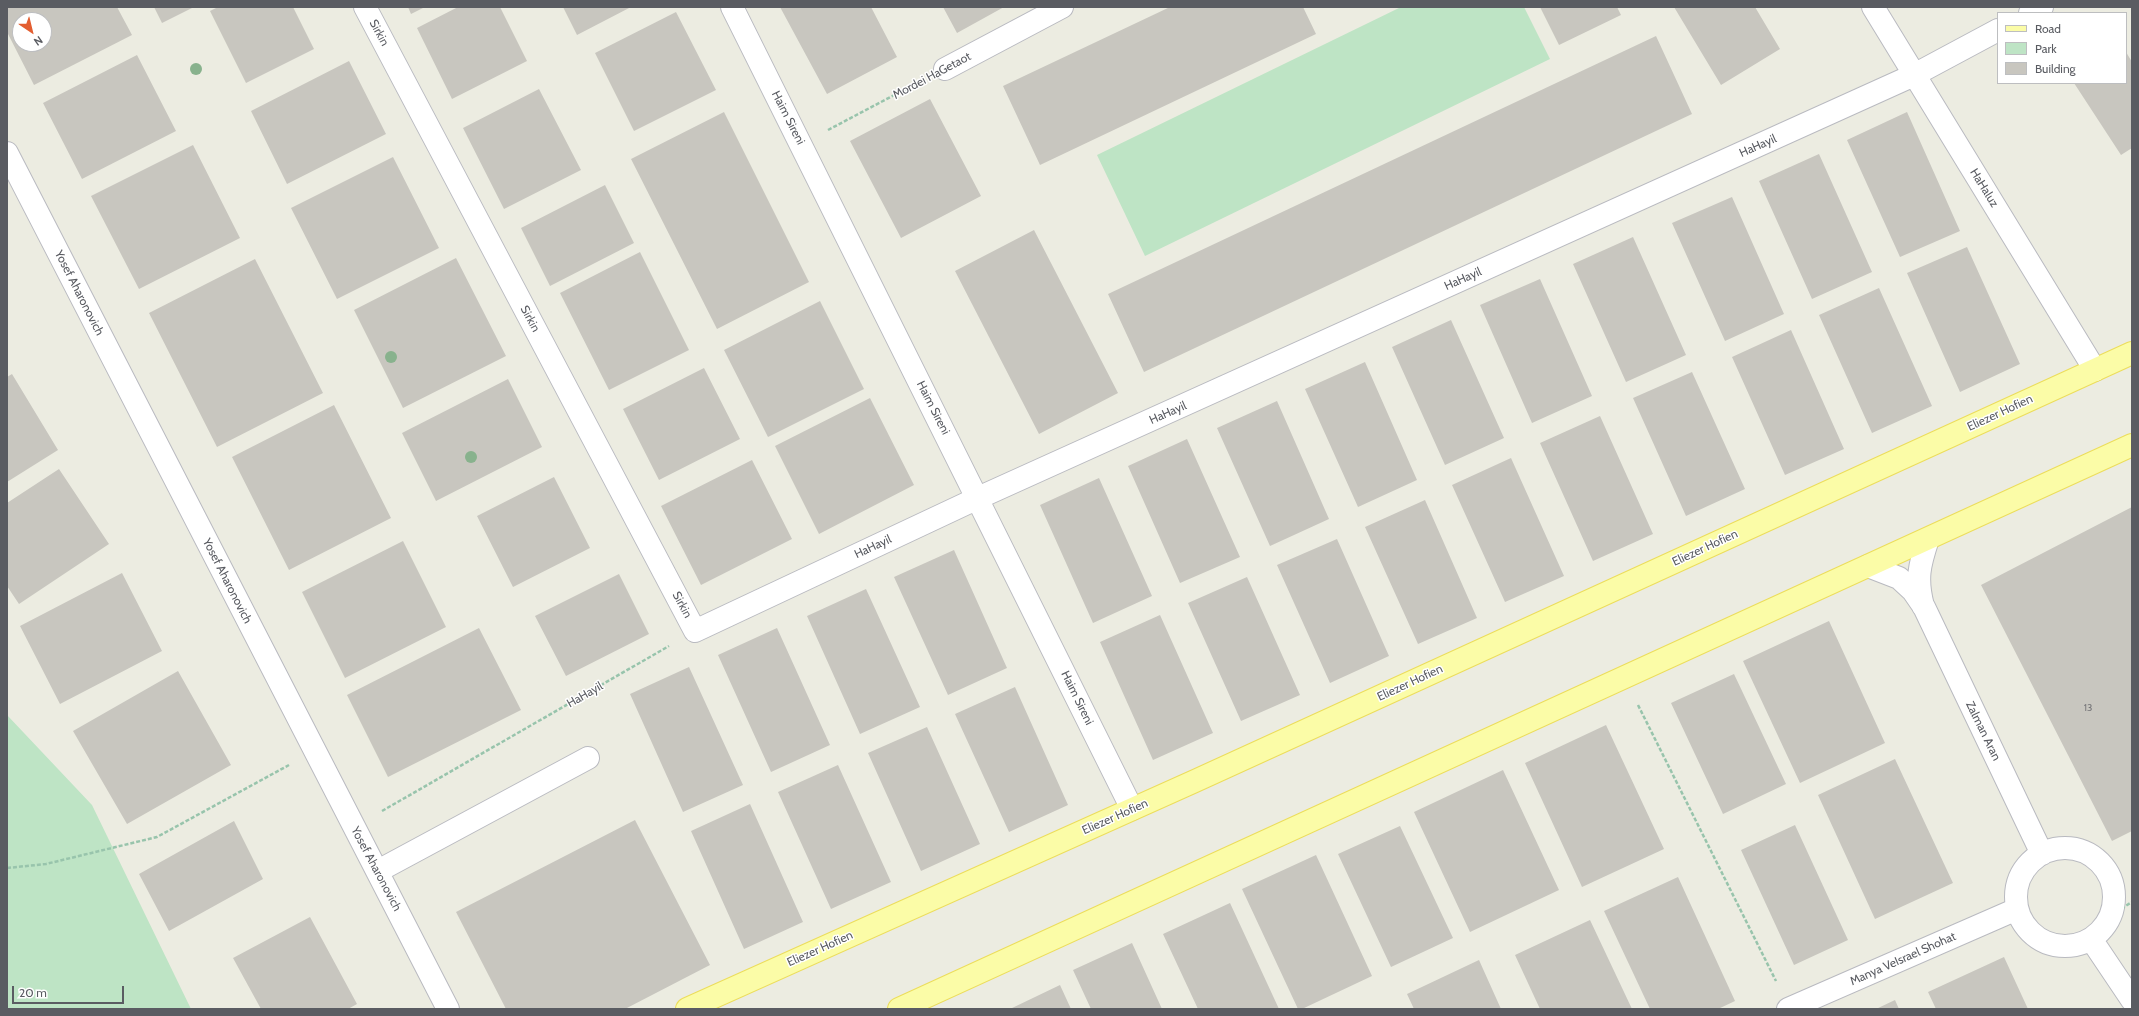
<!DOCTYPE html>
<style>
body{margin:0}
#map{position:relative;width:2139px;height:1016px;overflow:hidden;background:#ecece1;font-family:Cabin,sans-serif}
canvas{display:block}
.frame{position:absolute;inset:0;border:8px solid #5a5c62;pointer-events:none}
.legend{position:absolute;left:1997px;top:12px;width:130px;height:72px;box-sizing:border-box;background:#fff;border:1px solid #bdbec0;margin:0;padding:5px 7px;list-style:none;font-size:12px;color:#5a5c62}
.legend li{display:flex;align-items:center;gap:8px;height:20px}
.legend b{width:20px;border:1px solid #bdbec0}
.north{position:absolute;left:12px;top:12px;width:40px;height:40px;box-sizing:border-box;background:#fff;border:1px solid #bdbec0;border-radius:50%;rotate:145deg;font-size:11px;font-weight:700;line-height:16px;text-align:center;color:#5a5c62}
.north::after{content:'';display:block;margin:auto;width:14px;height:18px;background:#e35e31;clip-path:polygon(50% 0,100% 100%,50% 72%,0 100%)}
.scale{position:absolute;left:12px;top:986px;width:112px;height:18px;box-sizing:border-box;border:2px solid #5a5c62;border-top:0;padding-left:5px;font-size:12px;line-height:14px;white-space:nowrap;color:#5a5c62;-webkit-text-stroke:3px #fff;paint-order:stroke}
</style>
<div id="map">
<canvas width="2139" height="1016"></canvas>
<div class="frame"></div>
<ul class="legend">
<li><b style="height:5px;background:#fbfca7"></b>Road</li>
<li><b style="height:11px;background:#bee4c5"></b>Park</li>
<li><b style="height:11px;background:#c8c6bf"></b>Building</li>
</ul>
<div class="north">N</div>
<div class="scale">20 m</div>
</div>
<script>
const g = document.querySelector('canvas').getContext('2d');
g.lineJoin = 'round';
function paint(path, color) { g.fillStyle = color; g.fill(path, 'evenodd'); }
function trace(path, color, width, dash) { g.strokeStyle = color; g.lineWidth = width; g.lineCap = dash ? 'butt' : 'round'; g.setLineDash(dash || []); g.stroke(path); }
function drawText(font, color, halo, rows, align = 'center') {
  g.font = font + ' Cabin,sans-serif'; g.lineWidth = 3; g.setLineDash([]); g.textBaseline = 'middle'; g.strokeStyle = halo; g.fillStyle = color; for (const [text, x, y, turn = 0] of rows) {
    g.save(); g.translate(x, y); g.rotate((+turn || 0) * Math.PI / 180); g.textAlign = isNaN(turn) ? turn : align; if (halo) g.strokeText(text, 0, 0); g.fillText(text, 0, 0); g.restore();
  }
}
paint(new Path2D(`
 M1401,7H1524L1550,59L1145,256L1097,155Z
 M7,715L92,805L191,1009H7Z`), '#bee4c5');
paint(new Path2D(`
 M7,7H117L132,35L34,85L7,32ZM20,20H44V44H20Z
 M154,7H194L162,23Z
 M218,7H293L314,49L246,83L210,11Z
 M408,7H425L411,14Z
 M458,7H500L527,61L452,99L417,28Z
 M563,7H631L577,35Z
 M780,7H871L897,57L827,94Z
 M943,7H1004L957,33Z
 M1170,7H1303L1316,34L1040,165L1003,86Z
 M1540,7H1617L1621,15L1559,45Z
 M1674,7H1755L1780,49L1721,85Z
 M676,12L716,90L634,131L595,53Z
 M1656,36L1692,114L1144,372L1108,294Z
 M2126,52L2132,62V148L2121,155L2074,83H2126Z
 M137,55L176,131L82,179L43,103Z
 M349,61L386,134L287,184L251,111Z
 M539,89L581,170L504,209L463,128Z
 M930,99L981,196L901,238L850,141Z
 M724,112L809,282L717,329L631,159Z
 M1907,112L1960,231L1900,257L1847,140Z
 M193,145L240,238L139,289L91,196Z
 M1819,154L1872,272L1812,299L1759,181Z
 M393,157L439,248L337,299L291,208Z
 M605,185L634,243L550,286L521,228Z
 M1732,197L1784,314L1725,341L1672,223Z
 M1034,230L1118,393L1039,434L955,271Z
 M1633,237L1686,355L1626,382L1573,264Z
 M1967,247L2020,364L1960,392L1907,273Z
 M640,252L689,350L609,390L560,293Z
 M456,258L506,356L403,408L354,310Z
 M255,259L323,393L217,447L149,313Z
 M1540,279L1592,396L1532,423L1480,305Z
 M1879,288L1932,406L1872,433L1819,315Z
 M820,301L864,389L768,437L724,350Z
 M1451,320L1504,438L1445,465L1392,347Z
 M1791,330L1844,449L1785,475L1732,357Z
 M1365,362L1417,480L1358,507L1305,389Z
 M704,368L740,439L659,480L623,409Z
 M1692,372L1745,489L1686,516L1633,398Z
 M12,374L58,450L7,482V377Z
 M508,379L542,447L436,501L402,433Z
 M870,398L914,485L819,534L775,446Z
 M1277,401L1329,519L1270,546L1217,428Z
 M334,405L391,518L289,570L232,457Z
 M1600,416L1653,534L1593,561L1540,443Z
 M1187,439L1240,557L1180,583L1128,466Z
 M1511,458L1564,576L1505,602L1452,485Z
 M752,460L792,539L701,585L661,506Z
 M59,469L109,544L19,604L7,586V503Z
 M554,477L590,548L513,587L477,516Z
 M1099,478L1152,596L1093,623L1040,505Z
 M1425,500L1477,618L1418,644L1365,527Z
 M2132,507V831L2112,841L1981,585Z
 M1337,539L1389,656L1330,683L1277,565Z
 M403,541L446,627L345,678L302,592Z
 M954,550L1007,668L948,695L894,577Z
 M122,573L162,651L60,704L20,626Z
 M619,574L649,634L566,676L535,616Z
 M1247,577L1300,695L1241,721L1188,603Z
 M866,589L920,707L860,734L807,616Z
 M1160,615L1213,733L1153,760L1100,642Z
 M1829,621L1885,743L1800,783L1743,661Z
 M479,628L521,710L388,777L347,695Z
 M777,628L830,745L771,772L718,655Z
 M689,667L743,785L683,812L630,694Z
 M178,671L231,765L127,824L73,731Z
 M1734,674L1786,784L1723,814L1671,703Z
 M1015,687L1068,805L1009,832L955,714Z
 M1606,725L1664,849L1582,887L1525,763Z
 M927,727L980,844L921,871L868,753Z
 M1895,759L1953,883L1875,919L1818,795Z
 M838,765L891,882L831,909L778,792Z
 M1503,770L1559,890L1470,932L1414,812Z
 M750,804L803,922L744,949L691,831Z
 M635,820L710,965L625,1009H506L456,912Z
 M234,821L263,879L169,931L139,874Z
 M1795,825L1848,940L1794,965L1741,850Z
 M1400,826L1453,938L1391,967L1338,854Z
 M1316,855L1372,976L1302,1009H1298L1242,889Z
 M1678,877L1735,1001L1718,1009H1650L1604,911Z
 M1230,903L1279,1009H1198L1163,934Z
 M310,917L357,1004L348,1009H261L233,958Z
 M1590,920L1632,1009H1540L1515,955Z
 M1132,943L1162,1009H1091L1073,970Z
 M2004,957L2028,1009H1936L1928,992Z
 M1479,960L1501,1009H1414L1407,994Z
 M1060,985L1071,1009H1010Z
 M1895,1000L1899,1009H1876Z`), '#c8c6bf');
const minor = new Path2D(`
 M365,7L695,631L978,498L1914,75L1998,30
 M732,7L1132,809
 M1873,7L2095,370
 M2030,13L2042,7
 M945,69L1062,7
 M7,153L448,1009
 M1868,566L1899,578L1913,591L1924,607L2042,854
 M1923,606C1916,579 1919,566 1928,539
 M2016 897a49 49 0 1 1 98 0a49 49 0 1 1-98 0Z
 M378,871L588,758
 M2091,939L2132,1000
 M1788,1009L2017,909`);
const major = new Path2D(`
 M687,1009L1195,781L2132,353
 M899,1009L2132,445`);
trace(minor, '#b9bac0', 24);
trace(major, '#ecdd5b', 24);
trace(new Path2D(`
 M828,130L917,83
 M1638,705L1776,981
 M382,811L669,646
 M7,868L46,864L157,837L289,765
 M2111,915L2132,902`), '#98c4ac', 2.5, [4, 2]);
trace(minor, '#fff', 22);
trace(major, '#fbfca7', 22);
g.fillStyle = '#88b28d';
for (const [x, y] of [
 [196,69],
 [391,357],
 [471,457]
]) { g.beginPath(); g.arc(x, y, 6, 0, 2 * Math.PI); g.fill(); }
drawText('10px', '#767679', null, [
 ["13",2088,708]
]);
drawText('12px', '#5a5c62', '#fff', [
 ["Sirkin",379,33,62],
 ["Mordei HaGetaot",932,76,-28],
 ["Haim Sireni",788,118,63],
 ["HaHayil",1758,146,-24],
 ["HaHaluz",1984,188,58],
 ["HaHayil",1463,279,-24],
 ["Yosef Aharonovich",79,293,63],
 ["Sirkin",530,319,62],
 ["Haim Sireni",933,408,63],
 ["HaHayil",1168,413,-24],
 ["Eliezer Hofien",2000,413,-25],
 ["HaHayil",873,547,-25],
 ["Eliezer Hofien",1705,548,-25],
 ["Yosef Aharonovich",227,581,63],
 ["Sirkin",682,605,62],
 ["Eliezer Hofien",1410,683,-25],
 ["HaHayil",585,695,-30],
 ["Haim Sireni",1077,698,64],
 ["Zalman Aran",1983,731,64],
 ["Eliezer Hofien",1115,817,-24],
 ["Yosef Aharonovich",376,869,62],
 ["Eliezer Hofien",820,949,-24],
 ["Manya VeIsrael Shohat",1903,959,-24]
]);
</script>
